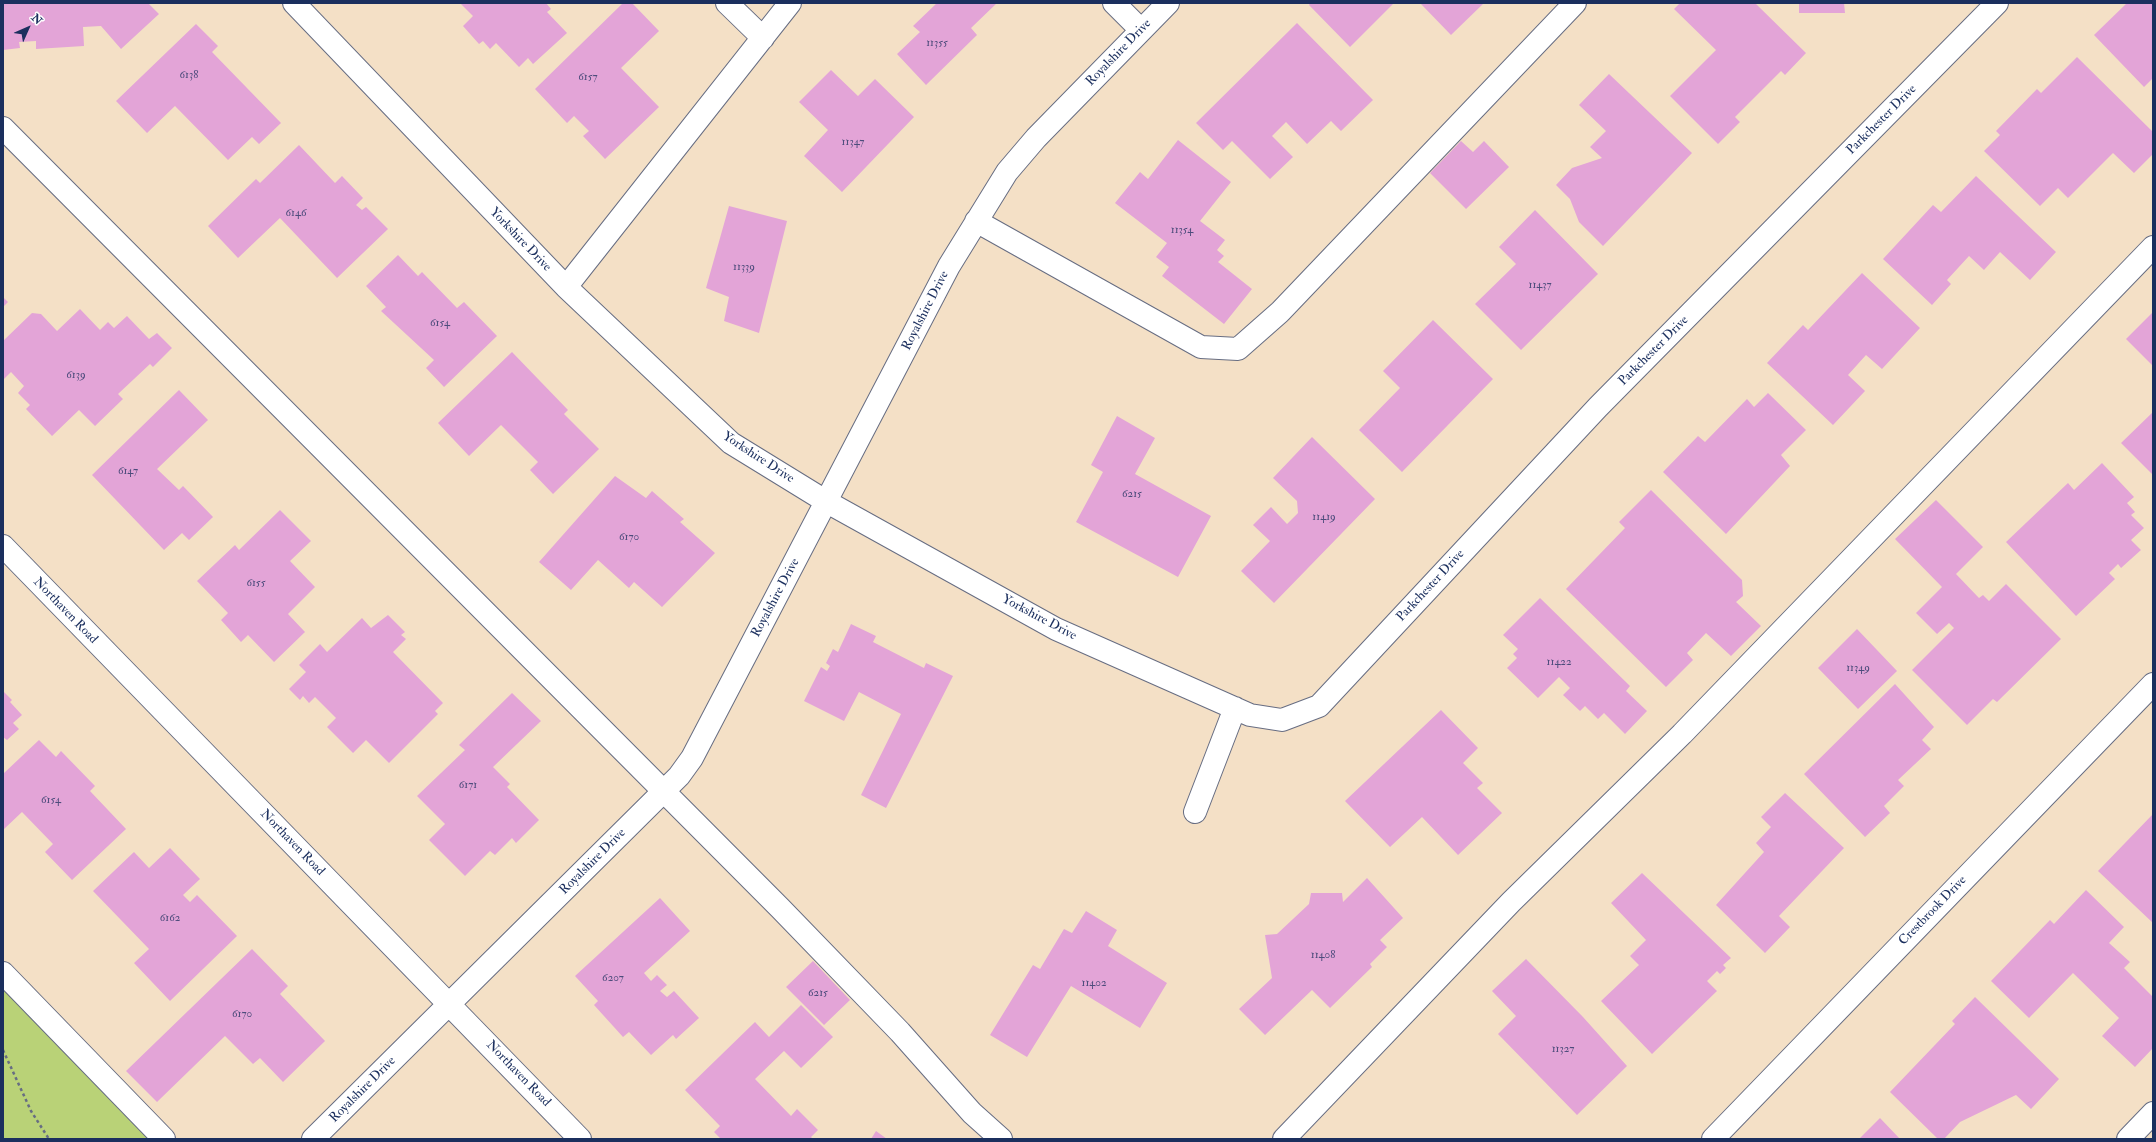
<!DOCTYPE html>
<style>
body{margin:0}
#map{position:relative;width:2156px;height:1142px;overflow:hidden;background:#f4e0c6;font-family:"IM FELL Double Pica",serif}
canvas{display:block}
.frame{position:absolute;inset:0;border:4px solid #1b2f5e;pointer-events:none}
.north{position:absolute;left:8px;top:8px;width:40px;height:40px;-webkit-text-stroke:3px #fff;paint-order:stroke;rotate:45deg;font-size:11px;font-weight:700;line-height:16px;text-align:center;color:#1b2f5e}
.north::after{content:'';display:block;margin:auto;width:14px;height:18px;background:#1b2f5e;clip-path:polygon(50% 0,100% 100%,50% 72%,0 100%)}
</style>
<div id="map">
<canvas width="2156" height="1142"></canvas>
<div class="frame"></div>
<div class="north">N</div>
</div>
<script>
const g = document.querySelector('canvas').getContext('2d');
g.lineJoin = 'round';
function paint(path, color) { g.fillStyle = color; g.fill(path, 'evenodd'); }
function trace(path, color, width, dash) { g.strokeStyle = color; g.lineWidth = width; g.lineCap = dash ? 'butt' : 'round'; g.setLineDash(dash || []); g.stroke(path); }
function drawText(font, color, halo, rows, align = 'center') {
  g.font = font + ' "IM FELL Double Pica",serif'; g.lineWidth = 3; g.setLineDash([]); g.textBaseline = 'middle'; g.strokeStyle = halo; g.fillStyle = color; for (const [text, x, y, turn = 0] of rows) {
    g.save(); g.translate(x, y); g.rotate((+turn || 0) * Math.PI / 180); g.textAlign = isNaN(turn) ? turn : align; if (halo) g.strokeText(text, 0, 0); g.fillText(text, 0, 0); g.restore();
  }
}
paint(new Path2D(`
 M3,983L154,1139H3Z`), '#b9d277');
paint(new Path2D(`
 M3,3H148L159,14L121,49L101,26L83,27L84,46L36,49V41L19,42L20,48L3,50Z
 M460,3H546L551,9L547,12L567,33L533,64L528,58L519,67L496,43L490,49L483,41L479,44L463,26L473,16Z
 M623,3H632L659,31L621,68L659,107L605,159L583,136L589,131L574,116L567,123L535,89Z
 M937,3H997L971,28L977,35L926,85L897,54L920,32L913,26Z
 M1310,3H1394L1350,47L1309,5Z
 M1420,3H1484L1451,35Z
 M1680,3H1755L1806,53L1785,75L1781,71L1735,117L1740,122L1718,144L1670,96L1716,50L1674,9Z
 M1799,3H1844L1845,13H1799Z
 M2127,3H2153V78L2144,87L2094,35Z
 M1297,23L1373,100L1341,131L1331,121L1307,144L1286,122L1272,136L1293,157L1270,179L1232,141L1223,150L1196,123Z
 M196,24L218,46L212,52L281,123L259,144L252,137L228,160L175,106L147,133L116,101Z
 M2077,57L2153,132V154L2134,173L2113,153L2068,198L2058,188L2040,206L1984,151L2000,135L1996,131L2037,89L2041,93Z
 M831,70L858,96L875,79L914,117L842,192L804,156L828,130L799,102Z
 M1609,74L1692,153L1603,246L1579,222L1570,199L1556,185L1572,168L1602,158L1590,147L1606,131L1579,105Z
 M1178,140L1231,182L1200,221L1225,240L1217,250L1224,256L1218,262L1252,289L1224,324L1162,276L1169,267L1156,257L1167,243L1115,203L1140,172L1148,179Z
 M1461,141L1473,152L1484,141L1509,167L1466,209L1430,173Z
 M299,145L335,183L342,176L363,198L356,205L362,210L366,207L388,229L337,278L280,218L238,258L208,226L256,179L260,183Z
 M1976,176L2056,252L2030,280L2000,252L1984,270L1969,256L1947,280L1951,284L1932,305L1883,259L1933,205L1941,212Z
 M729,206L787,221L759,333L724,321L729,297L706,288Z
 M1535,210L1598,274L1521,350L1475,304L1516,264L1499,247Z
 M398,255L418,276L422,272L457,308L464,302L497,336L444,387L426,368L434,360L381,311L386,307L366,286Z
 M1862,273L1920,328L1882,369L1866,355L1848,375L1865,391L1833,425L1767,363L1803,325L1808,330Z
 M3,297L8,302L3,307Z
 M80,309L100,330L108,322L114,328L127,316L149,339L157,333L172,348L153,367L150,364L118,394L123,399L95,426L79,410L52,436L26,409L30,405L18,393L24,386L11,372L3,380V341L32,313L41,314L57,331Z
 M2153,312V366L2126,339Z
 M1433,320L1493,379L1402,472L1359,430L1400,388L1383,371Z
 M512,352L568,410L564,414L599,449L553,494L530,470L538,462L501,425L469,456L438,423Z
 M179,390L208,420L157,469L179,490L183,486L213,517L189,540L182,533L164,550L92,475Z
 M1768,393L1806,430L1781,455L1790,466L1726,534L1663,472L1698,436L1705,442L1747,399L1754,407Z
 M2153,412V475L2121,443Z
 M1117,416L1155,438L1135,474L1211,516L1178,577L1076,522L1103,472L1091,465Z
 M1312,437L1375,499L1274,603L1241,571L1270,541L1253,525L1271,507L1287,524L1298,513L1297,501L1273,478Z
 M2102,463L2134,497L2127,503L2135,512L2131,515L2144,528L2131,540L2141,550L2121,568L2118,564L2109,573L2115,579L2076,616L2006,542L2068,483L2074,490Z
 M615,476L646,498L652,491L684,519L680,522L715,553L662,607L634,582L629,588L598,560L571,590L539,562Z
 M1651,490L1742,580L1743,596L1736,602L1761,626L1731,656L1706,633L1687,653L1693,660L1666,687L1566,589L1625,528L1619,522Z
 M1936,500L1983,547L1956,574L1979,598L1983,595L1989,601L2006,584L2061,639L1997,702L1993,699L1967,725L1912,670L1954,628L1949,623L1937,634L1916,613L1942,587L1895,539Z
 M280,510L311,541L290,561L315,587L288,614L305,632L274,662L248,635L241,642L221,620L228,613L197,581L235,545L239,550Z
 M1540,598L1630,686L1626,691L1647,711L1625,734L1604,713L1598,719L1585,706L1580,711L1563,695L1570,688L1559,677L1538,698L1507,668L1517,658L1513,654L1518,649L1503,635Z
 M388,615L405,632L401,635L406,639L393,652L443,703L435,711L438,714L389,763L366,740L353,753L327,727L336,718L315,697L309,703L303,696L300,700L289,689L306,672L299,665L320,644L327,652L362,618L371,628Z
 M851,624L876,636L873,642L924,668L926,663L953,676L886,808L861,795L901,714L859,692L844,721L804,701L821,667L827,671L830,666L826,663L833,649L838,652Z
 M1857,629L1897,671L1858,709L1818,668Z
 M1895,684L1934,727L1922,740L1931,749L1898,780L1904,786L1884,806L1890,813L1865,837L1804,774Z
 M3,691L12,700L10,702L22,715L13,723L19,729L7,740L3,737Z
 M512,693L541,721L493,767L510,784L507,787L539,820L516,843L512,838L495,855L490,851L465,876L429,840L445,824L417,796L465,750L459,745Z
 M1441,710L1478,748L1463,763L1483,783L1477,788L1502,813L1458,855L1422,817L1390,847L1345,801Z
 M39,740L56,757L61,751L95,786L90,791L126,829L72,880L45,852L53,844L22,812L3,830V774Z
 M1785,793L1844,848L1779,916L1790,927L1765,953L1716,905L1764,852L1756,843L1771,827L1761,817Z
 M2153,814V923L2098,871Z
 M170,848L200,879L183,895L190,902L197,895L237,936L170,1001L134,963L149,949L93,891L134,852L149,868Z
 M1642,873L1731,958L1723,965L1726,968L1720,974L1717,971L1707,981L1717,991L1652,1054L1601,1001L1639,965L1630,956L1646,940L1611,903Z
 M1367,878L1403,918L1380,940L1387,947L1370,964L1372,967L1330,1008L1312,990L1265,1035L1239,1009L1272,978L1265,935L1277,934L1309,904L1311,893H1342L1343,902Z
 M2086,890L2124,927L2109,943L2130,962L2124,968L2153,997V1048L2135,1067L2102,1036L2119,1018L2073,973L2029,1018L1991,981L2050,920L2054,924Z
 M660,898L690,931L644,973L651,981L657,975L667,985L660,991L667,997L674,991L699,1018L676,1039L673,1035L651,1055L629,1032L623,1037L594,1005L598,1001L575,976Z
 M1086,911L1117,930L1108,946L1167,983L1140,1028L1071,986L1027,1057L990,1035L1033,965L1040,969L1064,929L1072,933Z
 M252,949L288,986L280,994L325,1041L283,1082L260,1058L253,1064L225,1036L157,1102L126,1071Z
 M1526,959L1583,1017L1627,1066L1577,1115L1498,1034L1516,1016L1492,991Z
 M813,961L850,1000L824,1025L786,987Z
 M1975,997L2059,1079L2031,1109L2016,1095L1960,1122L1944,1139H1938L1890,1092L1955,1024L1952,1021Z
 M801,1005L833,1037L801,1068L784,1051L755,1079L791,1116L797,1109L818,1130L811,1137L813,1139H721L714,1132L720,1126L685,1090L755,1022L769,1037Z
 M1880,1118L1900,1139H1859Z
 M876,1131L887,1139H871Z`), '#e3a4d7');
const minor = new Path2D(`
 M294,3L566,287L731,443L827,502L1056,629L1250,715L1282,720L1319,706L1598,407L1997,3
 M727,3L763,38
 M1114,3L1141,30
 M3,128L780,908L900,1032L972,1113L1001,1139
 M976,221L1201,347L1238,349L1280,312L1575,3
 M566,287L790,3
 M3,546L580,1139
 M1195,812L1235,708
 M3,973L164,1139
 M313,1139L679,776L692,758L949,266L1007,172L1036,138L1168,3
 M1284,1139L1511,902L1682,734L2153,247
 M1713,1139L2153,684
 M2128,1139L2153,1113`);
trace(minor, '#676d82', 24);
trace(new Path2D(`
 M3,1050L31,1111L49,1139`), '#676d82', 2.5, [3, 3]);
trace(minor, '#fff', 22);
drawText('11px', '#4d4c7c', null, [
 ["11355",937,44],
 ["6138",189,76],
 ["6157",588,78],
 ["11347",853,143],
 ["6146",296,214],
 ["11354",1182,231],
 ["11339",744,268],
 ["11437",1540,286],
 ["6154",440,324],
 ["6139",76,376],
 ["6147",128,472],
 ["6215",1132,495],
 ["11419",1324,518],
 ["6170",629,538],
 ["6155",256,584],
 ["11422",1559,663],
 ["11349",1858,669],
 ["6171",468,786],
 ["6154",51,801],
 ["6162",170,919],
 ["11408",1323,956],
 ["6207",613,979],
 ["11402",1094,984],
 ["6215",818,994],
 ["6170",242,1015],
 ["11327",1563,1050]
]);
drawText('13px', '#1b2f5e', '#fff', [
 ["Royalshire Drive",1119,53,-46],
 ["Parkchester Drive",1882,120,-45],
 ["Yorkshire Drive",520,240,46],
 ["Royalshire Drive",926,311,-63],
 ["Parkchester Drive",1654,351,-45],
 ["Yorkshire Drive",758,458,33],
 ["Parkchester Drive",1431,586,-47],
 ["Royalshire Drive",776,598,-62],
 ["Northaven Road",65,611,46],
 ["Yorkshire Drive",1039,618,28],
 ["Northaven Road",292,843,46],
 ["Royalshire Drive",593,862,-45],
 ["Crestbrook Drive",1933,911,-46],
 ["Northaven Road",518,1074,46],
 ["Royalshire Drive",363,1090,-45]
]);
</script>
